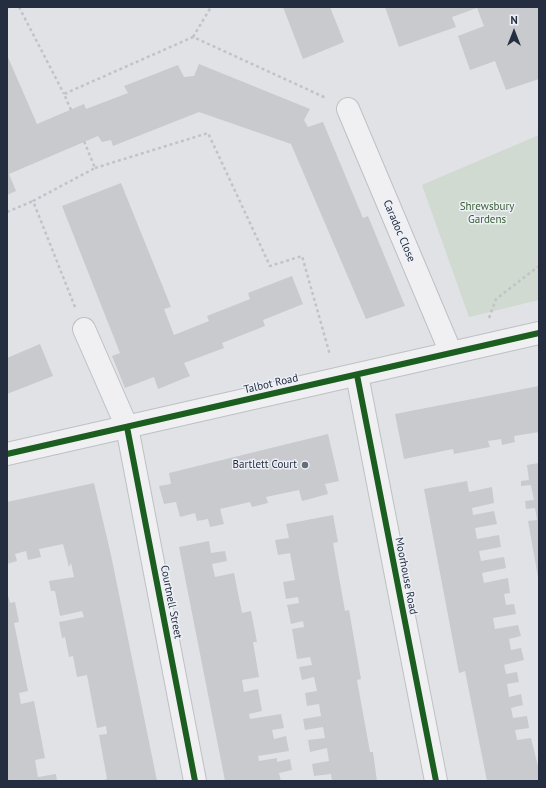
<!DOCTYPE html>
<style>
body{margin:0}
#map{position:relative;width:546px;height:788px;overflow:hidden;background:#e0e2e6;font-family:"PT Sans",sans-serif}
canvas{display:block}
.frame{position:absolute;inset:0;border:8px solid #252e41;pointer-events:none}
.north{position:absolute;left:494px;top:12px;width:40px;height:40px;-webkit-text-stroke:3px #edf0f6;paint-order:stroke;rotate:0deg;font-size:11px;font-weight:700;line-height:16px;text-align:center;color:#252e41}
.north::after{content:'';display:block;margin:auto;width:14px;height:18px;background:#252e41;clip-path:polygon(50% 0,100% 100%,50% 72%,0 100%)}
</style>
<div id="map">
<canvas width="546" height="788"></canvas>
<div class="frame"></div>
<div class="north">N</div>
</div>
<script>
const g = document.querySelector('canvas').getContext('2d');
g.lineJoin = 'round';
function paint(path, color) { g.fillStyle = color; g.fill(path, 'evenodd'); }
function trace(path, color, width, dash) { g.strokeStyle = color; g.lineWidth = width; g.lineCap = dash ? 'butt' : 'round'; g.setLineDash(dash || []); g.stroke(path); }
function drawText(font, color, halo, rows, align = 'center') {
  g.font = font + ' "PT Sans",sans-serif'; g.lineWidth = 3; g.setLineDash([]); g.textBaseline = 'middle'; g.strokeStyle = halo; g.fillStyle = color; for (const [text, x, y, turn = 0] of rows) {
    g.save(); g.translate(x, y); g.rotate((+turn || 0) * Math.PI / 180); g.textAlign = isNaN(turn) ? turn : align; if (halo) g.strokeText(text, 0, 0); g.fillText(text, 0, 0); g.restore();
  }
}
paint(new Path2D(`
 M539,135V300L469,317L422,185Z`), '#d0dad0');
paint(new Path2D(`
 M283,7H330L344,42L303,59Z
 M385,7H539V79L506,90L495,61L470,70L458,36L484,26L477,8L452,17L456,27L399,47Z
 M7,55L37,124L84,104L86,109L128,93L124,86L178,65L184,77L194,76L199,64L310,109L304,120L308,127L323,122L363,218L368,216L405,306L366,319L291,144L199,112L113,146L111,140L102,142L98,136L9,174L16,191L7,195Z
 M121,183L171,307L164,309L174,335L209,321L207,316L250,299L248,293L292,276L303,304L263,320L265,326L222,343L224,348L184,363L190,376L158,389L154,377L125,388L112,356L120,353L62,206Z
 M40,344L53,376L7,394V358Z
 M539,386V432L514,436L515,442L502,445L501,439L488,441L490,447L454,454L453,449L404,459L395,414Z
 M328,434L339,481L325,484L328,494L302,501L299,490L266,497L268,503L252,507L250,502L220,509L224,524L210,527L208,519L197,521L195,513L180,517L176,502L164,504L159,486L171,484L169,473Z
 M539,463V577H538L528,521L537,520L535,508L526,509L525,501L534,500L531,485L521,486V481L529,480L527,465Z
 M467,481L469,492L492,487L494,503L472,508L473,515L494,511L497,524L475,528L477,539L499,535L501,547L479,551L481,561L504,557L506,568L482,573L484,583L508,578L510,593L504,594L506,605L514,604L516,614L493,618L495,629L518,625L521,636L509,639L511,650L521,648L524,660L504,665L506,674L517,672L519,682L507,684L509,697L521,694L523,705L511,708L513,718L527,716L529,728L515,730L517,740L531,738L539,770V781H487L465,671L459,673L424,489Z
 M94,483L111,555L157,781H101L107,779L99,735L107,734L106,726L97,728L87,675L77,677L73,656L69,657L65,637L62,638L59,622L84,617L82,611L60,616L55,591H51L49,581L74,577L71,563L69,567L63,544L39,549L41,557L28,560L26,551L15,554L17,561L7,564V502Z
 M333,515L338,542L333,543L345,611L349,610L361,679L357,680L370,752H373L377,781H332L331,774L314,776L312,764L329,761L327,748L310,752L308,740L325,738L323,727L305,730L303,719L321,716L319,704L307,706L305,693L317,691L314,677L302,680L299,667L312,665L310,657L297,659L292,629L304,627L303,621L291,624L287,605L299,603L298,597L286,599L283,582L295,580L290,553L278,555L275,540L289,538L286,524Z
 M209,541L211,553L225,551L227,561L212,564L215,577L234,573L242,613L251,611L257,642H253L259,677L242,680L244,692L258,689L262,711L249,714L250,719L281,714L284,728L272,730L274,739L286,736L289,751L258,756L259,761L277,758V762L290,759L292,770L279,773L281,781H225L179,547Z
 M7,592L10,603L15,602L19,622L14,623L28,691L19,693L21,704L34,701L45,758L35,760L38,777L56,774L57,781H7Z`), '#c8cace');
const minor = new Path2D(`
 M348,109L451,353
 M84,329L127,427L195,781
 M357,375L436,781
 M7,454L539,333`);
trace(minor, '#bec0c4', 24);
trace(new Path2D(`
 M19,7L64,94
 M7,8L8,7
 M193,37L211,7
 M71,110L64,94L193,37L326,98
 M95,168L208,133L270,266L302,256L330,355
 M7,212L33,201
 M75,307L33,201L95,168L84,141
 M489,318L496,299L539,266`), '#c2c3c9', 2.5, [3, 3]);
trace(minor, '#f0f0f3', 22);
trace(new Path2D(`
 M357,375L436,781
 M127,427L195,781
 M7,454L539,333`), '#1b5e20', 6);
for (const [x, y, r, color] of [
 [305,465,4,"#666d7b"]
]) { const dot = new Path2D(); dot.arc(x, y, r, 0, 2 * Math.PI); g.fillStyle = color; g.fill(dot); trace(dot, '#edf0f6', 1.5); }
drawText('11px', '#375e31', '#edf0f6', [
 ["Shrewsbury",487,207],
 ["Gardens",487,220]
]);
drawText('11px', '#252e41', '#edf0f6', [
 ["Caradoc Close",399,231,67],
 ["Talbot Road",271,384,-13],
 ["Moorhouse Road",406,576,79],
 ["Courtnell Street",171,602,79]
]);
drawText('11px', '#252e41', '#edf0f6', [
 ["Bartlett Court",297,465]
], 'right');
</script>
